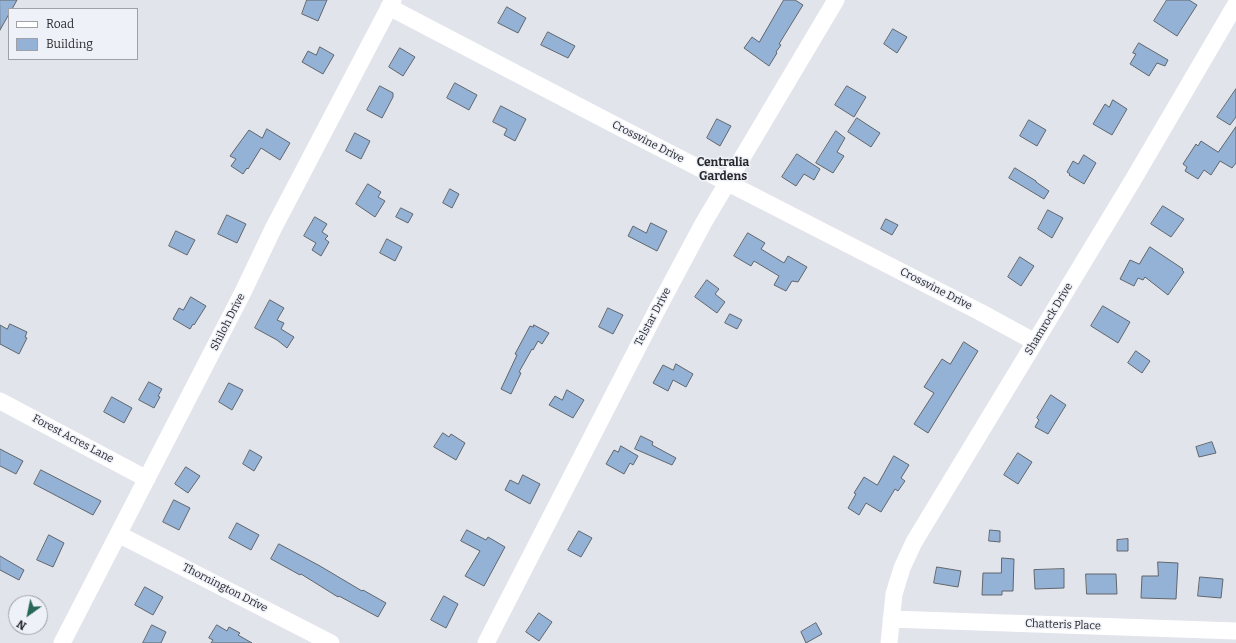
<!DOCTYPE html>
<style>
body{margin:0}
#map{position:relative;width:1236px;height:643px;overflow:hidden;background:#e2e4ec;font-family:Bitter,serif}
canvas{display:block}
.legend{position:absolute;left:8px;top:8px;width:130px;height:52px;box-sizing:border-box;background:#eff1f9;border:1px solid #9fa1a7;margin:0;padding:5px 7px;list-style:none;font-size:12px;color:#28292c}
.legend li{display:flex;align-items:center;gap:8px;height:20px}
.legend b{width:20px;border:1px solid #9fa1a7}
.north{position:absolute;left:8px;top:595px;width:40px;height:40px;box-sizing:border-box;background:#eff1f9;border:1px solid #9fa1a7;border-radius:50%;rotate:213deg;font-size:11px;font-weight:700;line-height:16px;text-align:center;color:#28292c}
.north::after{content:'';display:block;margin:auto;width:14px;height:18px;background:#286856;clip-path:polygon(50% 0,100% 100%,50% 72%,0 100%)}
</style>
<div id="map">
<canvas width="1236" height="643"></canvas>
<ul class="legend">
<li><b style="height:5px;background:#fff"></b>Road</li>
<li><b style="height:11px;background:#94b2d6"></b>Building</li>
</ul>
<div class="north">N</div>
</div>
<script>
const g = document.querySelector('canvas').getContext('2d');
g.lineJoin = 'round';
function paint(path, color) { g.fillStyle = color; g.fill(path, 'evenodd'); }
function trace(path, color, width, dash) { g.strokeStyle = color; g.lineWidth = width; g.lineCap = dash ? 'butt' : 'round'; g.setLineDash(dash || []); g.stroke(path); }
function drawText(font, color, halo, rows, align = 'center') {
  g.font = font + ' Bitter,serif'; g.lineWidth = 3; g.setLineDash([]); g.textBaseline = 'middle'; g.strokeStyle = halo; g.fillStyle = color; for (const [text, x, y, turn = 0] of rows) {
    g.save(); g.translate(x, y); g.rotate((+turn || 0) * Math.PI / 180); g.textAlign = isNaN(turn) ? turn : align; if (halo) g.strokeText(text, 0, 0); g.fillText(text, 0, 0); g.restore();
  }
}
const building = new Path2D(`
 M0,0H17L12,9H9V14L0,30Z
 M307,0H327L318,21L302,14Z
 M784,0H795L803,5L779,44L781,45L776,52L777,53L769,66L744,48L752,37L759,42Z
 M1167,0H1189L1197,5L1177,36L1154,21Z
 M507,7L526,18L518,33L498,23Z
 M893,29L907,37L897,53L884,44Z
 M548,32L575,46L568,58L541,45Z
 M1139,43L1168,60L1165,66L1157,63L1149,76L1130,64L1136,54L1133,53Z
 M320,47L334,55L323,74L302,62L308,51L316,55Z
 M400,48L415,57L403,76L389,67Z
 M455,83L477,95L469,110L447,98Z
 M380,86L393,93V97L382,118L367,110Z
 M847,86L866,97L854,117L835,105Z
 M1236,89V117L1230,125L1217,117Z
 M1113,100L1127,109L1112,135L1093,124L1105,104L1109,107Z
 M501,106L526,119L515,141L504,135L507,129L493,122Z
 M857,118L880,133L871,147L848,132Z
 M717,119L731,126L720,146L707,138Z
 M1029,120L1046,130L1037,146L1020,136Z
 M1236,127V163L1232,168L1220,161L1211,175L1204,170L1198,179L1185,171L1187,167L1183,164L1196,144L1198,146L1201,141L1218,152Z
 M267,129L290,143L280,160L261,148L248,169L247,168L243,174L231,166L236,159L230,156L249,130L262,138Z
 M836,131L845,138L837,152L844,156L833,173L816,163Z
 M355,133L370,141L361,159L346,151Z
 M797,154L820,169L814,180L804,174L796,186L782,177Z
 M1084,155L1096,163L1084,184L1069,175L1070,174L1067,172L1073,161L1078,164Z
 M1015,168L1036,181V182L1049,191L1044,199L1009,178Z
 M368,184L381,192L378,197L385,201L375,217L356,204Z
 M450,189L459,194L452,208L443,203Z
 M1163,206L1184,219L1171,237L1151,224Z
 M401,208L413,214L408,223L396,217Z
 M1048,210L1063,218L1052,238L1038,229Z
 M227,215L246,224L237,243L218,234Z
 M315,217L327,224L322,232L328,236L325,239L329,242L321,256L312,250L316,243L304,236Z
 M886,219L898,225L892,235L881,229Z
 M651,223L667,231L657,251L628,236L633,226L646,233Z
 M176,231L195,240L187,255L169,246Z
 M748,233L765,243L761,249L784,263L788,256L807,267L798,282L792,281L786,291L774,285L779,276L754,261L751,266L734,256Z
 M387,239L402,247L395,261L380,253Z
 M1150,247L1183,269L1182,270L1184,272L1168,295L1145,277L1143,280L1138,278L1134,286L1120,279L1130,260L1139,264Z
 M1020,257L1034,266L1021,286L1008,277Z
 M707,280L719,289L715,294L725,302L717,313L695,297Z
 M191,297L206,306L194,325L193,324L190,329L173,319L179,308L183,310Z
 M270,300L284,308L277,320L284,323L281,329L294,337L287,348L277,340L255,328Z
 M1103,306L1130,322L1118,343L1091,326Z
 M608,308L623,315L613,334L599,327Z
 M730,314L742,320L737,329L725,323Z
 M10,324L27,332L25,337L27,338L19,354L0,344V325L7,329Z
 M534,325L549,333L542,344L538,341L533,350L532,349L519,372L521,373L511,394L501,389L517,355L515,354L530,326L533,327Z
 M964,342L978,351L928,433L914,424L934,393L924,387L942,359L950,364Z
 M1136,351L1150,361L1142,373L1128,363Z
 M676,364L693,374L686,387L673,380L668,391L653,383L663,365L673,370Z
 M149,382L162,389L158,396L160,397L154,408L139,400Z
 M229,383L243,390L232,410L219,402Z
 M567,390L584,400L573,418L549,405L555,396L562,400Z
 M1051,395L1066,405L1048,434L1035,427L1039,420L1037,418Z
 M112,397L132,408L124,423L104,412Z
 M443,433L449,437L451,434L465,443L456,460L434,447Z
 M641,436L653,442L652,445L676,458L672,465L635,449Z
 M1212,442L1216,453L1199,457L1196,447Z
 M621,446L638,456L633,465L630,463L624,474L606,464L614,450L618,452Z
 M0,449L23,461L16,474L0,466Z
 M250,450L262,457L254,471L243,464Z
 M1018,453L1032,462L1018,484L1004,475Z
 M894,456L909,465L901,478L905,481L898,491L895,489L881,512L866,503L859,515L848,508L856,494L854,493L864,477L877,485Z
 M186,467L200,476L188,493L175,484Z
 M41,470L101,501L93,515L34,484Z
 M523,475L540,484L530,504L505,490L510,480L518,484Z
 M174,500L190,508L179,530L163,522Z
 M237,523L259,535L251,550L229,538Z
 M467,530L486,540L488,537L505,547L484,586L465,576L480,551L461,541Z
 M990,530L1000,531V542L989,541Z
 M579,531L592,538L581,557L568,550Z
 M49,535L64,543L53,567L37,560Z
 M1128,539V551H1117V540Z
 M279,544L320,566L362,591L363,590L386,603L378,617L339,596L338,597L301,574L300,575L271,559Z
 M0,556L24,570L19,580L0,570Z
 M1002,558L1014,559L1013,591H1002V595H982L983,573H1001Z
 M1158,562L1178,563L1176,599L1141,598L1142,576H1158Z
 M937,567L961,571L958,587L934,583Z
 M1064,569V588L1035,589L1034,570Z
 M1086,574H1116L1117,594H1087Z
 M1200,577L1223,579L1221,598L1198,596Z
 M145,587L163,597L153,615L135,605Z
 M444,596L458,604L446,628L431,620Z
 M539,613L552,622L539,641L526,632Z
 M816,623L822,634L806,643L801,632Z
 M152,625L166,632L161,643H143Z
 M217,625L227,631L229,627L240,633L238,635L252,643H211L213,640L209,638Z`);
paint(building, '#94b2d6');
trace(building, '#61666b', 1);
trace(new Path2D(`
 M389,7L615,125L980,312L1035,342
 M0,401L147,479
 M118,534L331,643
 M891,619L1236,631
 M62,643L243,292L273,229L393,0
 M486,643L658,308L704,222L836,0
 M889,643L894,594L902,568L914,542L1133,180L1236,4`), '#fff', 17);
drawText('11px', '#28292c', '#eff1f9', [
 ["Crossvine Drive",648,142,27],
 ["Crossvine Drive",936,289,27],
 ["Telstar Drive",653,317,-62],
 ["Shamrock Drive",1049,319,-59],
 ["Shiloh Drive",228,322,-63],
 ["Forest Acres Lane",73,439,28],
 ["Thornington Drive",225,588,27],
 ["Chatteris Place",1063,625,2]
]);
drawText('bold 12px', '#28292c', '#eff1f9', [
 ["Centralia",723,163],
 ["Gardens",723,177]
]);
</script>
